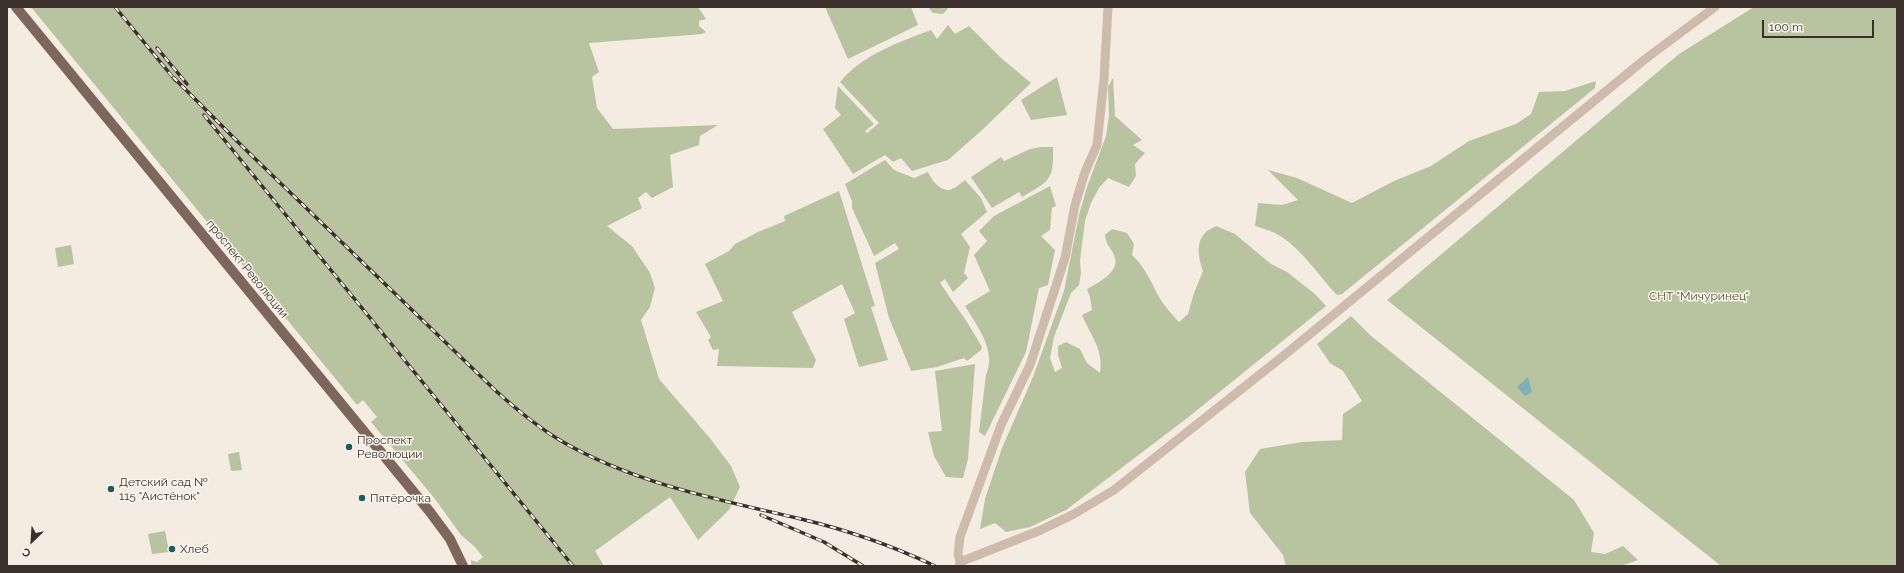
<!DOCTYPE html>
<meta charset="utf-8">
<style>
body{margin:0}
#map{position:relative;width:1904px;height:573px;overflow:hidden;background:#f4ebe1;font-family:Raleway,sans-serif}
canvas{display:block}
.frame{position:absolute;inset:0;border:8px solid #3b302b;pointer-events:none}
.north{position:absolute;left:12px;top:521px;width:40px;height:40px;-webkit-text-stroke:3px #fbf5ee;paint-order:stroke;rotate:205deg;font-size:11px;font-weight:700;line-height:16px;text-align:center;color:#3b302b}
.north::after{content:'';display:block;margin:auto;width:14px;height:18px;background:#3b302b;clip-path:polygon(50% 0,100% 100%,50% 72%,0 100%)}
.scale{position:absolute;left:1762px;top:20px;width:112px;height:18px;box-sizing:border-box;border:2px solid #3b302b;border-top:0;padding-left:5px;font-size:12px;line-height:14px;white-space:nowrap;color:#3b302b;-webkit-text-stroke:3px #fbf5ee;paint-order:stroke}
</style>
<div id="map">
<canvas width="1904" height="573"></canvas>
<div class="frame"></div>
<div class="north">С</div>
<div class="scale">100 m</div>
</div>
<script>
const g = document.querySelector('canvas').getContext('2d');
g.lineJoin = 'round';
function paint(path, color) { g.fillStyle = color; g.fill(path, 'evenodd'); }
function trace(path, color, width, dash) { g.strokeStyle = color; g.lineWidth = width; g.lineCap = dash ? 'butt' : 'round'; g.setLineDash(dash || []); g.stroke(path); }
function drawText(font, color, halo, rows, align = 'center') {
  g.font = font + ' Raleway,sans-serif'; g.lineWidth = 3; g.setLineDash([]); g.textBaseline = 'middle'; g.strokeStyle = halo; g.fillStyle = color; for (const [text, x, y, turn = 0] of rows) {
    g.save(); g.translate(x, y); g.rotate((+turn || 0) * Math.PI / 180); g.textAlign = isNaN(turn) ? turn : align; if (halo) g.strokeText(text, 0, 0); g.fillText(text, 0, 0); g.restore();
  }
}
paint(new Path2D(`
 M31,7H698L706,19L699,21V26L706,32L702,34L589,43L599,72L592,77L597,108L613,129L718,125L700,136L699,145L670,155L673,187L652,198L646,192L638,198L642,208L607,226L632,246L650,273L655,288L650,307L641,320L659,379L709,437L731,466L740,487L729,510L698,540L670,497L595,551L604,566H471V560L477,562L483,557L475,547L461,535L435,499L371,422L377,417L363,400L357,405Z
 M825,7H911L918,25L848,59Z
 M928,7H949L943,14L933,13Z
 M1754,7H1897V566H1721L1387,300L1679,54Z
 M948,25L955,34L969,26L1000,57L1031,83L981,131L948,160L912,171L901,158L893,162L885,155L853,174L823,129L841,115L835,108L838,86L874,124L865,131L867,133L879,123L840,82C862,55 899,42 931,30L937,39Z
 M1057,77L1067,115L1031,120L1021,100Z
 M1113,78L1115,116L1142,140L1133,145L1145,153L1135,164L1136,176L1129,187L1108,178L1099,188L1091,203L1085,221L1080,260L1081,273L1079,285L1071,293L1054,337L1050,358L1055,372L1062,368L1058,355V346L1066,342L1080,349L1087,363L1100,373C1104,349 1090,335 1082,315L1092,310L1090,297L1087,289C1098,283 1122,271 1114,255C1110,247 1106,244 1105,235L1112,229L1127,233L1134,244L1132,255C1145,267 1151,282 1159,297C1164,306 1172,314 1179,322L1188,314L1194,293L1203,271C1199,260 1195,243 1205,233C1207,230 1213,228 1216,226L1235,234L1271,264L1287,272L1315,294L1326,306L1186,419L1066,510L1030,527L1006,532L995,523L980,529L985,499L1002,448L1033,377L1064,291L1079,215L1087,187L1106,136L1109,116L1108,87Z
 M1596,81L1595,88L1342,294L1337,295C1317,274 1301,247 1275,233C1269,230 1261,228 1255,226L1258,203L1282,205L1298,200L1268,170L1297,178L1352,203L1394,181L1431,166L1469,141L1516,124L1531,114L1539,92L1565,91Z
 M1041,147H1053C1054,180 1050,181 1022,197L1019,192L992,208L971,177L1001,157L1004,161L1030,149Z
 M885,160L894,170L914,178L928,172C931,179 940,191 949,190C954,189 961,183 965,180L981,198L987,212L961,234L970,247L964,273L968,278L953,292L945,279L940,283L967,322L982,347L981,350L967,361L964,358L937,367L911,371L889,318L875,263L899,249L895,243L874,256L852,208V201L845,184Z
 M1050,186L1056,206L1052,208L1050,230L1041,236L1055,250L1048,285L1039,288L1026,352L985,436L979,432L986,375C997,351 977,326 965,306L990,291L974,255L987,241L979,231L994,216Z
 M839,191L875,306L871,307L888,360L859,367L844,319L855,313L842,284L792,312L816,360L813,368L717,366L719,349L713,350L708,340L711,337L696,312L723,301L705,264L729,251L735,244L758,232L785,221L784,216Z
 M71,245L74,264L58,267L55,248Z
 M1351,316L1370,335L1574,500L1594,533L1591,552L1605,554L1623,546L1638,560L1621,566H1286L1283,555L1250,513L1245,472L1260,449L1302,442L1342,440L1343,414L1362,401L1343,371L1330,363L1317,344Z
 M975,364L968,459L963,478L946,477L934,456L928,432L942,431L935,371Z
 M239,452L242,470L231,471L228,454Z
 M165,531L169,552L152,554L148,534Z`), '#b8c4a0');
paint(new Path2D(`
 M1528,377L1532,392L1525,396L1517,387Z`), '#7fb0b2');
trace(new Path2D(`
 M960,562L958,554L960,537L1001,425L1030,365L1065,258L1075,205L1085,172L1097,145L1104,79L1108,7
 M959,566L960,562L1041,530L1074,514L1114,490L1282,357L1644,60L1715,7`), '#cdbbac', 9);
trace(new Path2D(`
 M16,7L430,512L450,539L463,566`), '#7d675c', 10);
const rail = new Path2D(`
 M115,7L176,81
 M157,48L187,84
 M173,77L244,148L496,391C517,410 539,428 563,442C636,484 721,500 801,519C847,530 893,546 935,566
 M204,115L573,566
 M761,515L824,542L863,566`);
trace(rail, '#3b302b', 3.5);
trace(rail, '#fbf5ee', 2, [6]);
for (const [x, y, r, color] of [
 [349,447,4,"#1f5a5e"],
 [111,489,4,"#1f5a5e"],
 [362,498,4,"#1f5a5e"],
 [172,549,4,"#1f5a5e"]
]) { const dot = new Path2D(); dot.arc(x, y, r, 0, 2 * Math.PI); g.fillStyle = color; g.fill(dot); trace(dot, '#fbf5ee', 1.5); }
drawText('12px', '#3b302b', '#fbf5ee', [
 ["проспект Революции",247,269,51]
]);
drawText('12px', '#4a5a2e', '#fbf5ee', [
 ["СНТ \"Мичуринец\"",1699,296]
]);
drawText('12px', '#3b302b', '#fbf5ee', [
 ["Проспект",357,440],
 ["Революции",357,454],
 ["Детский сад №",119,482],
 ["115 \"Аистёнок\"",119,496],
 ["Пятёрочка",370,498],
 ["Хлеб",180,549]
], 'left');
</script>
